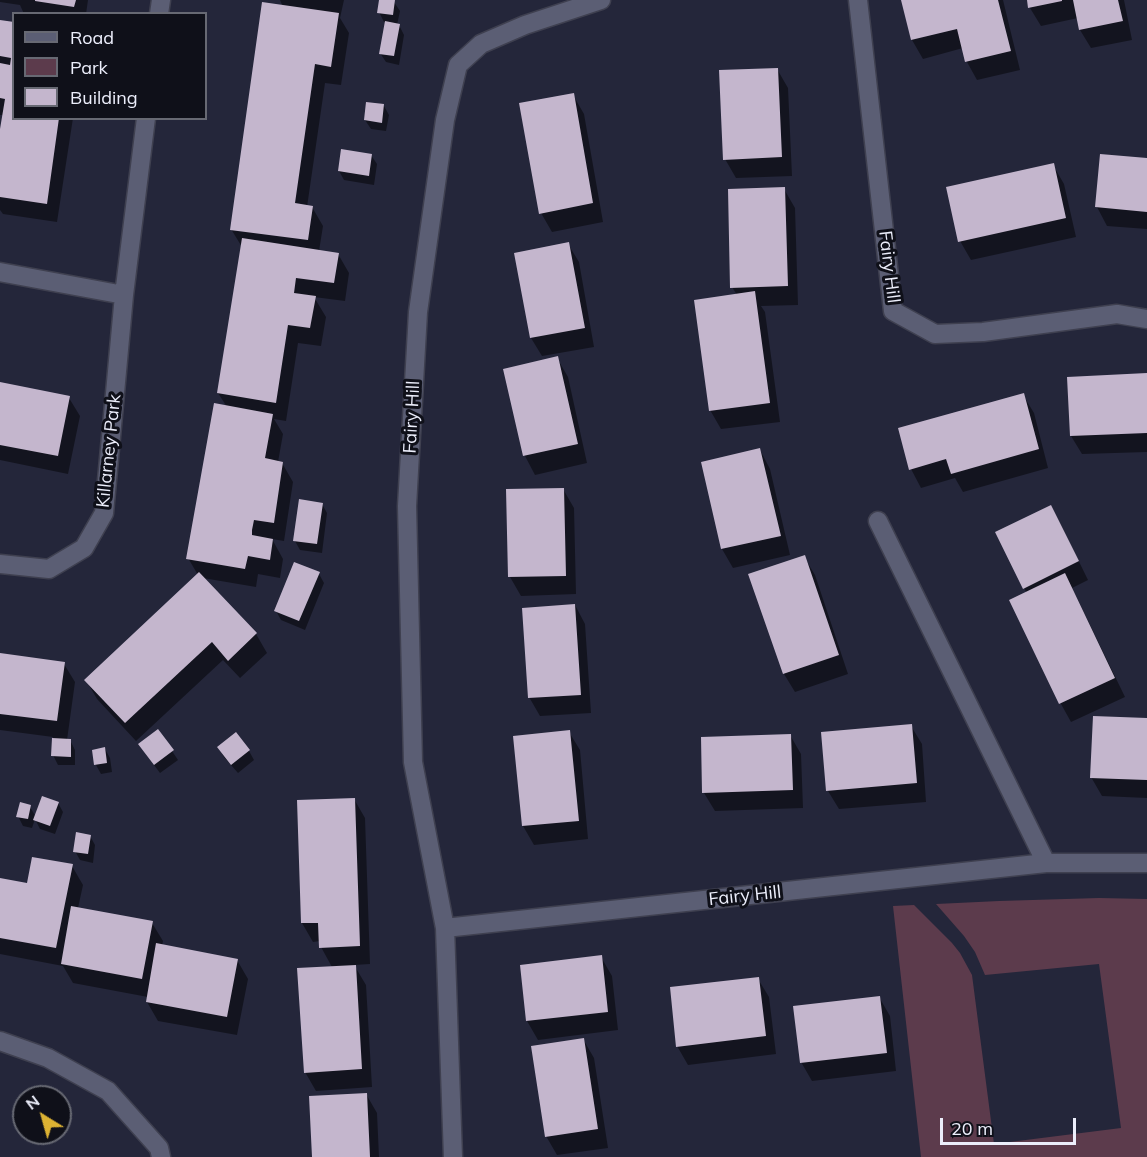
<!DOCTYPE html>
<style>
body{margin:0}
#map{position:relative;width:1147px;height:1157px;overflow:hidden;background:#24263a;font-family:Mulish,sans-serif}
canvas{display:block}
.legend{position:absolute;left:12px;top:12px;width:195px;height:108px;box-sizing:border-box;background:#0f1019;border:2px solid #676973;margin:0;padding:8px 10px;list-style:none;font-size:18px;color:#eceefb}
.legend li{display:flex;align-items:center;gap:12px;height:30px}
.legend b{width:30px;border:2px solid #676973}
.north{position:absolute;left:12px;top:1085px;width:60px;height:60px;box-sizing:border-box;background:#0f1019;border:2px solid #676973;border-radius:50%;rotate:323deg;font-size:16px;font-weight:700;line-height:24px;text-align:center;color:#eceefb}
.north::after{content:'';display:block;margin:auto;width:21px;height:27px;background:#dcb233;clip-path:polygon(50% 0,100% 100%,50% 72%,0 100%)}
.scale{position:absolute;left:940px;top:1118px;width:136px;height:27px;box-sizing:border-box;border:3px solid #eceefb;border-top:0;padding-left:8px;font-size:18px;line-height:21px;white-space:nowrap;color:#eceefb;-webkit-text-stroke:4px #0f1019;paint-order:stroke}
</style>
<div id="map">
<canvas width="1147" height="1157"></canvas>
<ul class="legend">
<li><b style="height:8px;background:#5b5e74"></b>Road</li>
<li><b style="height:16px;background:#5c3b4c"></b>Park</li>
<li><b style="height:16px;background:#c4b6cd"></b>Building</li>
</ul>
<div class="north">N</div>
<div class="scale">20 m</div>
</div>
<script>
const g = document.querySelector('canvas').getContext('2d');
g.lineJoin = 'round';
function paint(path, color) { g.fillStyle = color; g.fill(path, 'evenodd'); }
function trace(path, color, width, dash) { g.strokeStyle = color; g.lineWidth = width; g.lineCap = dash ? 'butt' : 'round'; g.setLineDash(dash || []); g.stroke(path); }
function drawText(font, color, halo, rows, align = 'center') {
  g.font = font + ' Mulish,sans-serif'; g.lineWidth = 6; g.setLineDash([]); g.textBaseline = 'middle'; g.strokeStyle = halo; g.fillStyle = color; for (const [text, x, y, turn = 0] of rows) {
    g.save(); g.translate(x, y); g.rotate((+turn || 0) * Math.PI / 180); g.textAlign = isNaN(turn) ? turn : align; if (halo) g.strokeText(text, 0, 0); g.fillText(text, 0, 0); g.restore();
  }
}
paint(new Path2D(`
 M1099,898L1147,899V1157H921L893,906L914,905L952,943L960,953L972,975L994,1144L1121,1128L1099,964L985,975L975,952L964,936L936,904L999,901Z`), '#5c3b4c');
paint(new Path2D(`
 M0,0H88L86,14H24L20,5L0,2Z
 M280,0H344L340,18L349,33L341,85L325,83L307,207H312L323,226L319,251L338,254L349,273L345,301L314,297L326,317L321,346L298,343L286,421L274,419L283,434L278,462L282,463L293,482L284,541L272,539L283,559L280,578L258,574L256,587L203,578L256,634L267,653L240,678L223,660L136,741L97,699L86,680L198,575L188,558L227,407L218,393L242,247L231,229L283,7Z
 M380,0L394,2L400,11L397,25H399L404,35L399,65L386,62L380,53L386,22H384L379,12Z
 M902,0H1003L1020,70L977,80L967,62L963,48L923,59L912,40Z
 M1028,0H1124L1132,40L1091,48L1080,30L1078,18L1041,26L1030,8Z
 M0,21L14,23V118H73L57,222L3,214L0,210V141L4,115H0Z
 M777,69L788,88L792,176L736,178L725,159Z
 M573,95L584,114L603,222L552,232L541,213Z
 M384,106L389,115L386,131L371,129L365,120Z
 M371,155L377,164L374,185L344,180L339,171Z
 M1147,160V229L1107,226L1097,207Z
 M1053,165L1064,184L1076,237L971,260L960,241Z
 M784,189L795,208L798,305L761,306L765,312L780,422L721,429L710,410L737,295L732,287Z
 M568,244L579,262L594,347L542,356L531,338Z
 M557,358L568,377L587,463L535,475L525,456L505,370Z
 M1147,375V452L1082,454L1071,436Z
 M0,383L69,398L80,416L68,474L0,460Z
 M1023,395L1034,413L1048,468L963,492L955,478L921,488L911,469Z
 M760,450L770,469L790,555L733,568L722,549L703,464Z
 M563,489L574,508L576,594L521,596L510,577Z
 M322,504L327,513L322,553L300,550L295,541Z
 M1051,507L1061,525L1088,580L1072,588L1125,697L1071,722L1061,704L1011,601L1027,593L1024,588Z
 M804,557L815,575L848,674L795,692L784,674L750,575Z
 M319,574L324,583L305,630L281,620L276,611Z
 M575,605L585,624L591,713L540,716L529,697Z
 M0,655L64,664L75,682L67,740H70L75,750V765H58L53,755V737L0,730Z
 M1147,720V798L1102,796L1091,777Z
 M911,726L922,744L926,802L839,809L828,791Z
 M569,732L580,750L588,839L534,845L523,826L514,737Z
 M790,735L801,754L803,808L715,811L704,793Z
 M219,748L249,751L254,760L238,773L224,757Z
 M105,749L110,758L112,772L101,774L96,765L94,751Z
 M172,751L178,760L160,773L145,753Z
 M354,799L365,818L370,964L354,965L366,985L372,1087L316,1091L305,1072L332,967L321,947L320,941L313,942L302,923Z
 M58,803L63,812L55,834L40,829L35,819L32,828L23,826L18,816L30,807L36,817Z
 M90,836L95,845L93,863L80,860L75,851Z
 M72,866L83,885L78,908L152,923L163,941L162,946L237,960L248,979L237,1035L158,1021L147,1002L148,997L73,983L63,966L0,954V879L28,884Z
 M601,957L612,976L618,1030L538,1040L527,1021L521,966Z
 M758,979L769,997L776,1054L688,1065L677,1046Z
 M879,997L890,1016L896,1071L812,1081L801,1062Z
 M583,1039L594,1058L608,1148L557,1155L546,1136Z
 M366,1094L377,1113L379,1157H314Z`), '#0007');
paint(new Path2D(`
 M35,0H76L74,7L35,1Z
 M379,0H395L393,15L377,13Z
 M901,0H998L1011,51L965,62L957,29L911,40Z
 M1027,0H1062V1L1028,8Z
 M1073,0H1118L1123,21L1079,30Z
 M262,2L339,13L331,67L315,64L295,203L313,206L308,240L230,230Z
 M0,20L14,22V118H59L47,204L0,197V129L5,99L0,98V63L10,65L11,58L0,56Z
 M385,21L400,24L394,56L379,54Z
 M778,68L782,157L723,160L719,70Z
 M574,93L593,203L539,214L519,103Z
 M366,102L384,104L382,123L364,120Z
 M341,149L372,154L369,176L338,171Z
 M1100,154L1147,158V212L1095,207Z
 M1054,163L1066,218L958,242L946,187Z
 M785,187L788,286L730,288L728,189Z
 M242,238L339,253L334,283L296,278L294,293L316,296L310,328L288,325L276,403L217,393Z
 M569,242L585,328L530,338L514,253Z
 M755,291L770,403L709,411L694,300Z
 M558,356L578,444L523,456L503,369Z
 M1147,373V433L1070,436L1067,377Z
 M0,382L70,396L58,456L0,445Z
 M1024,393L1039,449L951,474L946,459L909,470L898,428Z
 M214,403L273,414L265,458L283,462L274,523L254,520L252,530V535L273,539L270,560L248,556L245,569L186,559Z
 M760,448L781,536L721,549L701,462Z
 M564,488L566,576L508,577L506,489Z
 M299,499L323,503L317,544L293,541Z
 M1051,505L1079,561L1023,589L995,532Z
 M805,555L839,655L783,674L748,574Z
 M294,562L320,572L299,621L274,611Z
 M199,572L257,633L228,661L212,642L125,723L84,680Z
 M1065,573L1115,678L1059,704L1009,600Z
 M575,604L581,695L528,698L522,608Z
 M0,653L65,662L57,721L0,714Z
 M1093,716L1147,718V780L1090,778Z
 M912,724L917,783L826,791L821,732Z
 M158,729L174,750L154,765L138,744Z
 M570,730L579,821L522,826L513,736Z
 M236,732L250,750L231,765L217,747Z
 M791,734L793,790L702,793L701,737Z
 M52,738L71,739V757L51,756Z
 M105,747L107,763L94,765L92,750Z
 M42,796L59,802L50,826L33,820Z
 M355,798L360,946L319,948L318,923H301L297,800Z
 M20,802L31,805L28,819L16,817Z
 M76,832L91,835L88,854L73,852Z
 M32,857L73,864L56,948L0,938V878L27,883Z
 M71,906L153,921L142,979L61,964Z
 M156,943L238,959L227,1017L146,1002Z
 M602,955L608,1012L526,1021L520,965Z
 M356,965L362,1069L304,1073L297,968Z
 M759,977L766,1036L676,1047L670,987Z
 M880,996L887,1053L800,1063L793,1006Z
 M584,1038L598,1129L545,1137L531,1046Z
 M367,1093L370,1157H312L309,1096Z`), '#c4b6cd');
const minor = new Path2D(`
 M858,0L893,311L935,334L983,332L1117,314L1147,319
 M159,14L161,0
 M0,272L124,295
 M878,521L1046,863
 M0,564L49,569L84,548L104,513L124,295L146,118
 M445,928L1046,863H1147
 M0,1041L48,1058L108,1091L159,1148L161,1157
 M453,1157L445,928L413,762L407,506L418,312L445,120L458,65L481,44L525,25L601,0`);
trace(minor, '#3f4050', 21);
trace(minor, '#5b5e74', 18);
drawText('18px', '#eceefb', '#0f1019', [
 ["Fairy Hill",889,267,83],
 ["Fairy Hill",412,417,-87],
 ["Killarney Park",109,451,-84],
 ["Fairy Hill",745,896,-6]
]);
</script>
